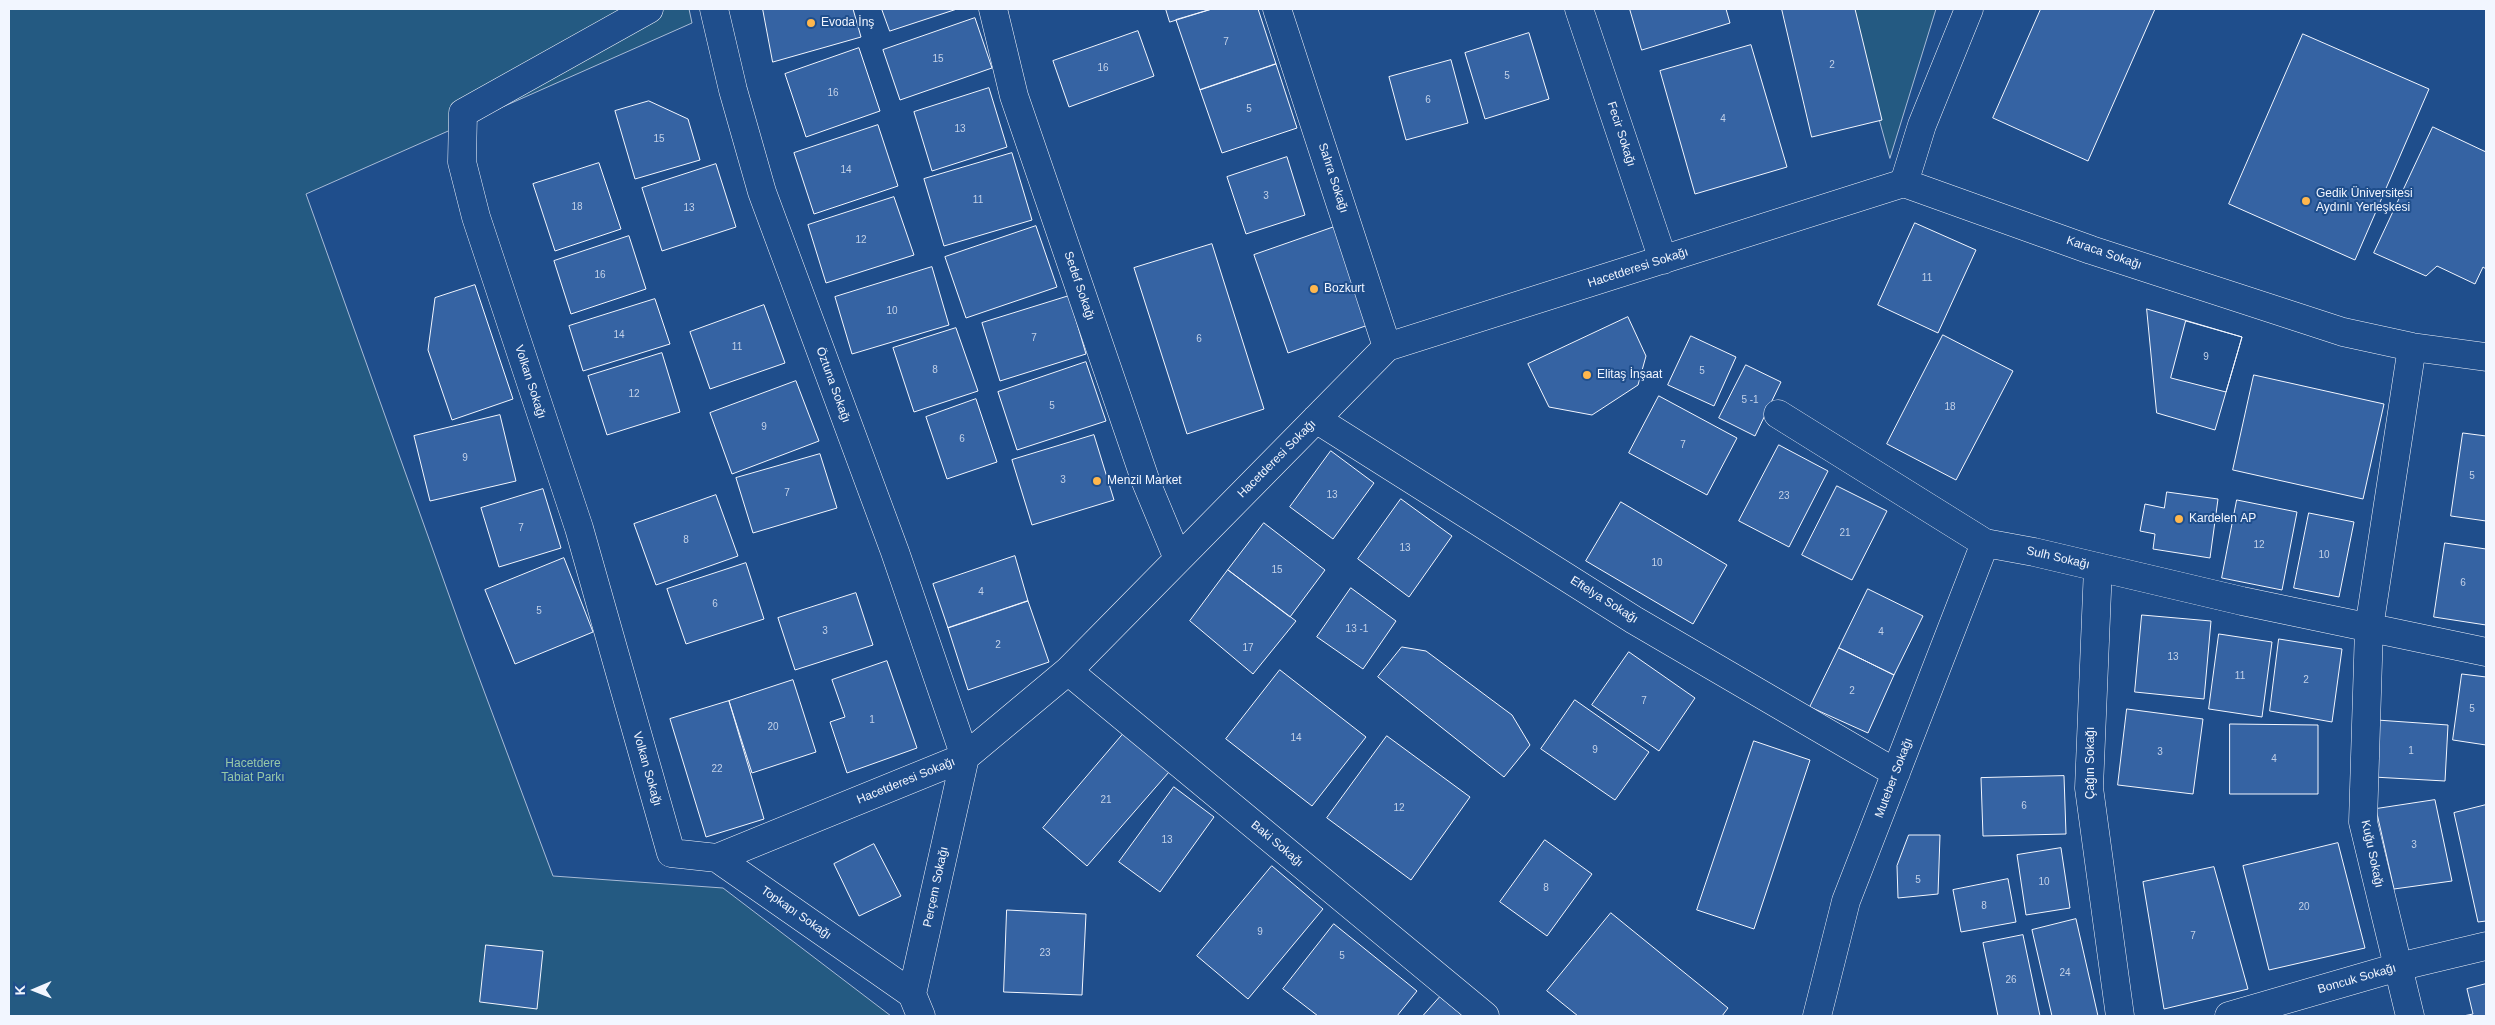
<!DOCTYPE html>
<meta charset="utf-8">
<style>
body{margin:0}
#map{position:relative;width:2495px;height:1025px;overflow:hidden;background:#1f4e8c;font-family:Helvetica,sans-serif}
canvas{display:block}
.frame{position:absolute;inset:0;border:10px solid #f2f6ff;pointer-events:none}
.north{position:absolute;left:10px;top:965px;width:50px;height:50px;-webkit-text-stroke:4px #1f4e8c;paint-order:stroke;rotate:269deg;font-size:14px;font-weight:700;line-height:20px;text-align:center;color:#f2f6ff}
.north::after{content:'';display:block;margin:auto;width:18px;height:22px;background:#f2f6ff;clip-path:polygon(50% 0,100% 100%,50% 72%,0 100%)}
</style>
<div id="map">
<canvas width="2495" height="1025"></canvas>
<div class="frame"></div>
<div class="north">K</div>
</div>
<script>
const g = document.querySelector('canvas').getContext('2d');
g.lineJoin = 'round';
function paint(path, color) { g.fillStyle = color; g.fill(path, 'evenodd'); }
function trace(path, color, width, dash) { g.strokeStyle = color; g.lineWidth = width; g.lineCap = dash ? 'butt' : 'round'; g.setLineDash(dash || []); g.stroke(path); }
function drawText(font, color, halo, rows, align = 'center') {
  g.font = font + ' Helvetica,sans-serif'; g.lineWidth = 4; g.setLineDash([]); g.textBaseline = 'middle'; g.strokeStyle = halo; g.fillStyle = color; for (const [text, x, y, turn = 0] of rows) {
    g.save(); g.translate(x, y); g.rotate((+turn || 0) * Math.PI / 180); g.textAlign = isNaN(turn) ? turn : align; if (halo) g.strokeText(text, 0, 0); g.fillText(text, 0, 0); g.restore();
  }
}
const green = new Path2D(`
 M9,9H689L692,23L306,194L465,640L553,876L723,888L891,1016H9Z
 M1849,9H1936L1890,158Z`);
paint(green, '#245a82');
trace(green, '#a8bbd7', 1);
const building = new Path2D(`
 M763,9H853L861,37L773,62Z
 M882,9H957L890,31Z
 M1166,9H1212L1170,22Z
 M1212,9H1258L1276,64L1200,90L1176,20Z
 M1630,9H1726L1730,23L1642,50Z
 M1782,9H1855L1882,120L1812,137Z
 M2041,9H2155L2088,161L1993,118Z
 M975,18L992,68L900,100L883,50Z
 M1138,31L1154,76L1069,107L1053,61Z
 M1529,33L1549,99L1485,119L1465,53Z
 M2303,34L2429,89L2355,260L2229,204Z
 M1751,45L1787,167L1695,194L1660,71Z
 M859,48L880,111L806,137L785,74Z
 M1451,60L1468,123L1406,140L1389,77Z
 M1276,64L1297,128L1222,153L1200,90Z
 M989,88L1007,147L932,171L914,112Z
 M649,101L688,119L700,160L635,179L615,111Z
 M878,125L898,186L814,214L794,153Z
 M2433,127L2486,152V269L2483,267L2475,284L2437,266L2426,276L2374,253Z
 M1012,153L1032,220L944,246L924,179Z
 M1287,157L1305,215L1246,234L1227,177Z
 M599,163L621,229L555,251L533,184Z
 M716,164L736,227L662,251L642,188Z
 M894,197L914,255L826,283L808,225Z
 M1915,223L1976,250L1938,333L1878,305Z
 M1340,225L1374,323L1288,353L1254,255Z
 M1036,226L1057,287L966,318L945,257Z
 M629,236L646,289L571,314L554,261Z
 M1212,244L1264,409L1187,434L1134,268Z
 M932,267L949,325L852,354L835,297Z
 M475,285L513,399L452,420L428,350L435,298Z
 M1069,296L1086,354L1000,381L982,323Z
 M655,299L670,344L583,371L569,326Z
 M764,305L785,363L710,389L690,332Z
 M2147,309L2242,337L2215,430L2157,413Z
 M1628,317L1646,356L1638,385L1592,415L1549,407L1528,364Z
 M2186,321L2242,337L2226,392L2171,378Z
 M956,328L978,391L914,412L893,348Z
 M1943,335L2013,371L1956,480L1887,444Z
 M1691,336L1736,357L1714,406L1668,385Z
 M662,353L680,412L607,435L588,376Z
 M1086,362L1106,421L1017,450L998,392Z
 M1746,365L1781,382L1755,436L1719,418Z
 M2254,375L2384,404L2363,499L2233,470Z
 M796,381L819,441L732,474L710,413Z
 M1659,396L1737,438L1707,495L1629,453Z
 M976,399L997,462L947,479L926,417Z
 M500,415L516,481L430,501L414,436Z
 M2463,433L2486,436V521L2451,516Z
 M1094,435L1114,500L1032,525L1012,460Z
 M1779,445L1828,471L1789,547L1739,521Z
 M1331,451L1374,483L1333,539L1290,507Z
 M820,454L837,508L753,533L736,478Z
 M1837,486L1887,511L1852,580L1802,555Z
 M543,489L561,548L499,567L481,508Z
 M2167,492L2218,499L2210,558L2153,549L2155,534L2140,531L2145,504L2164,508Z
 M716,495L738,556L656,585L634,524Z
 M1401,499L1452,536L1409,597L1358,559Z
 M2237,500L2297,512L2282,590L2222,578Z
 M1621,502L1727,565L1693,624L1586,561Z
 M2309,513L2354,522L2339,597L2294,588Z
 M1264,523L1325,570L1290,617L1228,570Z
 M2445,543L2486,549V625L2434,617Z
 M1015,556L1028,601L948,628L933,584Z
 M564,558L593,632L515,664L485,590Z
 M746,563L764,619L686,644L667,589Z
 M1228,570L1296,621L1253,674L1190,621Z
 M1351,588L1396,621L1363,669L1317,637Z
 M1868,589L1923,616L1894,675L1839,648Z
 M856,593L873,645L795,670L778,618Z
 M1028,601L1049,662L968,690L948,628Z
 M2142,615L2211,621L2204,699L2135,692Z
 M2219,634L2272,642L2262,717L2209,709Z
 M2279,639L2342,649L2332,722L2270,711Z
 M1402,647L1426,651L1512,715L1530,745L1504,777L1378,677Z
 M1839,648L1894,675L1868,733L1810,707Z
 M1629,652L1695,698L1659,751L1592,705Z
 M887,661L917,748L847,773L830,722L845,717L832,680Z
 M1280,670L1366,737L1312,806L1226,739Z
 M2462,674L2486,677V745L2453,740Z
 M793,680L816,752L752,773L729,701Z
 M1575,700L1649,752L1615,800L1541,749Z
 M729,701L764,819L706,837L670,719Z
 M2127,709L2203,719L2193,794L2118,785Z
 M2377,720L2448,725L2445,781L2373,777Z
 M2230,724L2318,725V794H2230Z
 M1124,733L1169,772L1087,866L1043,828Z
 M1387,736L1470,797L1411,880L1327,818Z
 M1754,741L1810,760L1754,929L1697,910Z
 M2064,776L2066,834L1983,836L1981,778Z
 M1174,787L1214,817L1160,892L1119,862Z
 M2435,800L2452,881L2394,889L2376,809Z
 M2486,805V921L2478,922L2454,813Z
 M1909,835H1940L1938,894L1898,898L1897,866Z
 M1545,840L1592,874L1547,936L1500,902Z
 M2338,843L2365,948L2269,970L2243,866Z
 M874,844L901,896L859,916L834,864Z
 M2061,848L2070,908L2026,915L2017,855Z
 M1272,866L1323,909L1248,999L1197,956Z
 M2214,867L2248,989L2164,1009L2143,882Z
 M2008,879L2016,922L1961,932L1953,890Z
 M1007,910L1086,914L1082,995L1004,992Z
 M1611,913L1728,1008L1722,1016H1578L1547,991Z
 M2076,919L2098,1016H2052L2032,930Z
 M1334,924L1417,991L1397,1016H1318L1283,989Z
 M2023,935L2040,1016H1998L1983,943Z
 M486,945L543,951L537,1009L480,1002Z
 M2486,984V1016H2463L2473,1014L2467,989Z
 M1440,997L1463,1016H1423Z`);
paint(building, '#3563a3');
trace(building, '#f2f6ff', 1);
const minor = new Path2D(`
 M649,9L463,113L462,162L476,217L579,528L671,853L717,858L912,994
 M714,9L733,90L762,192L895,552L965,757L912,994L921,1016
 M993,9L1014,96L1146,482L1178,559
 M1277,9L1387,347
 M1579,9L1663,260
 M1904,183L2091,250L2343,332L2412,347L2486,357
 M1904,183L1922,125L1969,9
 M1778,414L1985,543L2034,552L2242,601L2486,652
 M1316,419L1634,620L1896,773
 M2098,567L2089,788L2120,1016
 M1068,671L1485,1016
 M717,858L965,757L1068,671L1387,347L1904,183
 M1817,1016L1846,901L1985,543
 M2229,1016L2398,967L2486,946
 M2410,1016L2363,822L2369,628L2412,347`);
trace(minor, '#f2f6ff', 29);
trace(minor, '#1f4e8c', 28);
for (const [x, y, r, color] of [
 [811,23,5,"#ffb74d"],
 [2306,201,5,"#ffb74d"],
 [1314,289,5,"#ffb74d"],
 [1587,375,5,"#ffb74d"],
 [1097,481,5,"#ffb74d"],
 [2179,519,5,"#ffb74d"]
]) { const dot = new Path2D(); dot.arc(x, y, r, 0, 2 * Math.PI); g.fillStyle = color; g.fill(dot); trace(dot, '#1f4e8c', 2); }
drawText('10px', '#c3d1e8', null, [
 ["7",1226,42],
 ["15",938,59],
 ["2",1832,65],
 ["16",1103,68],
 ["5",1507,76],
 ["16",833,93],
 ["6",1428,100],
 ["5",1249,109],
 ["4",1723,119],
 ["13",960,129],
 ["15",659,139],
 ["14",846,170],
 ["3",1266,196],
 ["11",978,200],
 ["18",577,207],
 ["13",689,208],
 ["12",861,240],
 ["16",600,275],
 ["11",1927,278],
 ["10",892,311],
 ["14",619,335],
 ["7",1034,338],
 ["6",1199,339],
 ["11",737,347],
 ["9",2206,357],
 ["8",935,370],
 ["5",1702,371],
 ["12",634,394],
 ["5 -1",1750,400],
 ["5",1052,406],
 ["18",1950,407],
 ["9",764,427],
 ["6",962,439],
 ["7",1683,445],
 ["9",465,458],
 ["5",2472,476],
 ["3",1063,480],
 ["7",787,493],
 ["13",1332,495],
 ["23",1784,496],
 ["7",521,528],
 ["21",1845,533],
 ["8",686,540],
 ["12",2259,545],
 ["13",1405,548],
 ["10",2324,555],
 ["10",1657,563],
 ["15",1277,570],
 ["6",2463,583],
 ["4",981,592],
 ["6",715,604],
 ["5",539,611],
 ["13 -1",1357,629],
 ["3",825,631],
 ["4",1881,632],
 ["2",998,645],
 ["17",1248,648],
 ["13",2173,657],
 ["11",2240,676],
 ["2",2306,680],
 ["2",1852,691],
 ["7",1644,701],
 ["5",2472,709],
 ["1",872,720],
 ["20",773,727],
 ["14",1296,738],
 ["9",1595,750],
 ["1",2411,751],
 ["3",2160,752],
 ["4",2274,759],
 ["22",717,769],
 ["21",1106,800],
 ["6",2024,806],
 ["12",1399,808],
 ["13",1167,840],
 ["3",2414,845],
 ["5",1918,880],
 ["10",2044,882],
 ["8",1546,888],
 ["8",1984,906],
 ["20",2304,907],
 ["9",1260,932],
 ["7",2193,936],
 ["23",1045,953],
 ["5",1342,956],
 ["24",2065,973],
 ["26",2011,980]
]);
drawText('12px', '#f2f6ff', '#1f4e8c', [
 ["Evoda İnş",821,23],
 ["Gedik Üniversitesi",2316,194],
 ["Aydınlı Yerleşkesi",2316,208],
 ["Bozkurt",1324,289],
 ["Elitaş İnşaat",1597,375],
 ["Menzil Market",1107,481],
 ["Kardelen AP",2189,519]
], 'left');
drawText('12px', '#f2f6ff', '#1f4e8c', [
 ["Fecir Sokağı",1621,134,72],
 ["Sahra Sokağı",1333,178,72],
 ["Karaca Sokağı",2104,253,19],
 ["Hacetderesi Sokağı",1638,268,-18],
 ["Sedef Sokağı",1079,286,71],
 ["Volkan Sokağı",530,382,72],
 ["Öztuna Sokağı",833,385,70],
 ["Hacetderesi Sokağı",1277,459,-45],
 ["Sulh Sokağı",2058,558,13],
 ["Eftelya Sokağı",1604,600,32],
 ["Çağın Sokağı",2091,763,-90],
 ["Volkan Sokağı",647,769,74],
 ["Muteber Sokağı",1894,778,-69],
 ["Hacetderesi Sokağı",906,781,-22],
 ["Baki Sokağı",1277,844,40],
 ["Kuğu Sokağı",2372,854,78],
 ["Perçem Sokağı",936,887,-78],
 ["Topkapı Sokağı",796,913,35],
 ["Boncuk Sokağı",2357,979,-16]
]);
drawText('12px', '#97c8a6', '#1f4e8c', [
 ["Hacetdere",253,764],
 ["Tabiat Parkı",253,778]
]);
</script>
